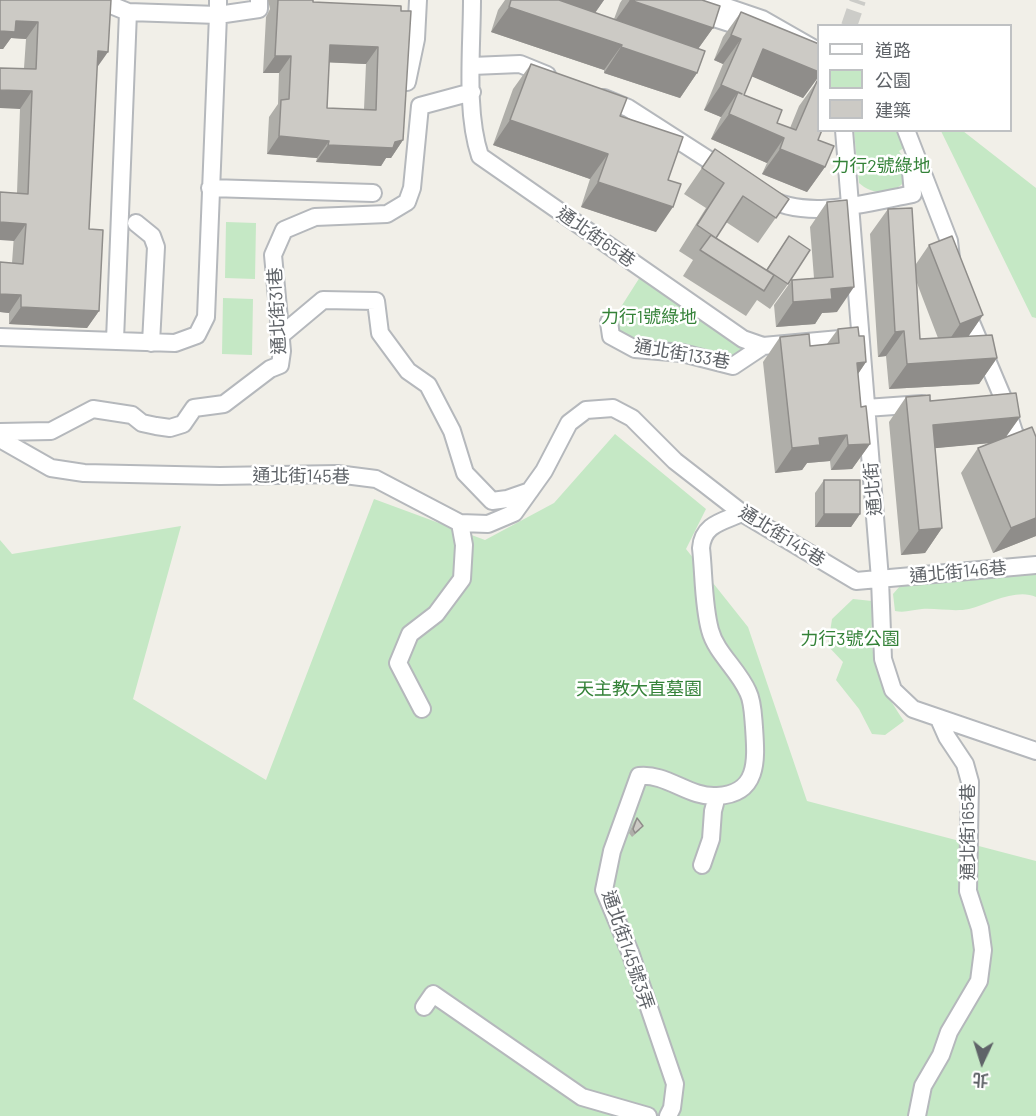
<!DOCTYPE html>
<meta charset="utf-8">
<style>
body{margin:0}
#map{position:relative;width:1036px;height:1116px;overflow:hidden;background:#f1efe8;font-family:Barlow,"Noto Sans TC",sans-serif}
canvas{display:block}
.legend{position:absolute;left:817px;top:24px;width:195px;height:108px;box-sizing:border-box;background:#fff;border:2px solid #bfc1c3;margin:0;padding:8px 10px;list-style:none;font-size:18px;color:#5f6368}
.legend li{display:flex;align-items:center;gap:12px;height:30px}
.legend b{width:30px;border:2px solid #bfc1c3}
.north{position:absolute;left:952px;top:1032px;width:60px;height:60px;-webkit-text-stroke:4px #fff;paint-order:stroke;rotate:184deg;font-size:16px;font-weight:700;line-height:24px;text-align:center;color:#5f6368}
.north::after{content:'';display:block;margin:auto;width:21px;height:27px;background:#5f6368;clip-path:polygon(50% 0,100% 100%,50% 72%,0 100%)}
</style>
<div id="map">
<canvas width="1036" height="1116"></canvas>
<ul class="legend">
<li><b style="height:8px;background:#fff"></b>道路</li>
<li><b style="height:16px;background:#c5e8c5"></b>公園</li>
<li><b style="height:16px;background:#cccac5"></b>建築</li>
</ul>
<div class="north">北</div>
</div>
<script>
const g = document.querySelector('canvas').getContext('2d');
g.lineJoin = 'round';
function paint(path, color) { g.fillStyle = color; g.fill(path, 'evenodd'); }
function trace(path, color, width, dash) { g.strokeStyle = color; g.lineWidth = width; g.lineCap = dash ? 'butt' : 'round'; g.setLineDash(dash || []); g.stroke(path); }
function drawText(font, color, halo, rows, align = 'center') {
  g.font = font + ' Barlow,"Noto Sans TC",sans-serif'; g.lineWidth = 5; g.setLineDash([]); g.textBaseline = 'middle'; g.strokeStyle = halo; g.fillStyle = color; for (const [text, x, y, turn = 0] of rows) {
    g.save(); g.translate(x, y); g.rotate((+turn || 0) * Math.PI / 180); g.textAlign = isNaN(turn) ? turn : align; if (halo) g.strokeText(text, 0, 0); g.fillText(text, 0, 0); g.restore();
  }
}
paint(new Path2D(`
 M854,131H900L909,145L899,151L907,163L906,180C894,195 873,196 859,183Z
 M941,131H963L1036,188V318L1032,317Z
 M226,222L256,223L255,279L225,278Z
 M640,277L748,350L734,359L659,349L615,336L612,321Z
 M223,298L253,299L252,355L222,354Z
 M615,434L706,509L686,549L748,627L807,801L1036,861V1116H0V540L12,554L181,526L133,699L266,780L374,499L485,540L554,503Z
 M1036,574V597C1016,588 989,604 969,609C954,612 937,608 922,609C912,610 905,613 895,611L893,594L900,586Z
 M853,599L872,601C871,659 871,672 904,721L885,735L872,734L859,709L836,680L843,662L828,646L832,619Z`), '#c5e8c5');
trace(new Path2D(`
 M849,26L858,0`), '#ccccc8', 16, [16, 8]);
const minor = new Path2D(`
 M110,0L111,5L128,12L218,15V0
 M472,0C472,48 465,111 480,156L743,339L763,346L851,338
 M658,0L754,31
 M706,0L762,19L818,51
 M472,66L520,64L547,75
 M407,82L416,39L418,0
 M604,98L628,108L726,171
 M844,130L880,579L883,659L893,690L913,709L1036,751
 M906,130L949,241L951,258
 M210,188L373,193
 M765,196C805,222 870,202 913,194L911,172L916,156
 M136,223L152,236L156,247L151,343
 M965,308L1003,398L1015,435L1028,443L1036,466
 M609,322L611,336L635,349L682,353L733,366L763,346
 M280,336L323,300L376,301L380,333L408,371L428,385L452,431L465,473L492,501L507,499L530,491
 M0,337L175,343L197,335L206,317L218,15L259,9V0
 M115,340L128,12
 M866,408L922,404
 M0,432L51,431L93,409L132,415L142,423L156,426L170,428L183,424L194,408L224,404L270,369L280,365L282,351L273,255L284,230L315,217L387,214L407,202L412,188L420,106L472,92
 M0,439L51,468L84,473L220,476L337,474L376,479L460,523L488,524L514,513L544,471L569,423L586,410L613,408L632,418L675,461L742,513L856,581L1036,565
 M422,709L398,663L410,634L436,614L462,579L464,545L460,523
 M702,865L711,839L713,811L717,796
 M424,1007L433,994L582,1097L648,1116
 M668,1116L672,1108L675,1084L630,952L604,890L612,851L639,776C667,773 689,798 717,796C760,794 756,758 754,727C753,716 753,702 748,692C738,669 716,653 710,630C703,604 704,574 701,548C703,524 722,522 742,513
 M917,1116L923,1086L941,1055L949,1032L979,981L983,950L980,928L968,891L970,782L965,764L947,737L939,719`);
trace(minor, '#b5b8bc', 20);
trace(minor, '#fff', 16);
paint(new Path2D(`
 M0,0H111L97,68L89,229L99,311L87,328L9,324V313L0,312V262L12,263L17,193L20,109L24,68L26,39L11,38L3,49H0Z
 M268,0H313V2L401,6L403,140L391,158H386L381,166L316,162L317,158L267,154L269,117L278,104L279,73H263L266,17L270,9ZM329,62L366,64L364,109L327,108Z
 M505,0H604L595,13L614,19L620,3L622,0H702L713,28L698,49L697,73L680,98L604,73V70L491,32L498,10Z
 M741,12L819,44V76L803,98L752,76L744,95L777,123L790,128L799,106L817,81L818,140L825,167L807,192L762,174L767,163L711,139L721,117L704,110L723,64L714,60L723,37Z
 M531,64L668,180L656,232L581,207L590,179L493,145L513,89Z
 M715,149L789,199L758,243L726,222L716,238L766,270L789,236L788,284L770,309L757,300L746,316L683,276L693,260L679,251L706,208L684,194Z
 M827,202L837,312L822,313L815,324L776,327L774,305L792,280L814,278L810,227Z
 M888,209L916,264L929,245L983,315L968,336L997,358L979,384L889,389L886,356L878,357L870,234ZM917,283L923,299L938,338L920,339Z
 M838,329L866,362L858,374L861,407L870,444L852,469L831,470L830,461L807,463L802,470L775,473L763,362L780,337L810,346L827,344Z
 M906,397L1020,417L1006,437H1036V536L993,553L961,473L978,448L989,443L935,448L942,528L925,553L901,555L889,422Z
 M824,480L860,514L851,527H815V493Z
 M637,818L640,830L632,837L629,833L634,822Z`), '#afaea9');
paint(new Path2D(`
 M542,0H604L592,17Z
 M630,0L713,28L695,53L612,25Z
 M509,7L622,45L604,70L491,32Z
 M16,21L38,22L26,39L11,38L3,49H0V31Z
 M731,35L741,39L723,64L714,60Z
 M330,45L378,47L366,64L318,62Z
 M621,47L697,73L680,98L604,73Z
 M763,49L819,72V76L803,98L746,74Z
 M98,51L108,52L96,69Z
 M275,56H291L279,73H263Z
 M721,85L742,94L738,92L721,117L704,110Z
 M0,90L32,91L20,109L0,108Z
 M729,114L784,138L767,163L711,139Z
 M510,120L608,154L590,179L493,145Z
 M279,136L329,141L317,158L267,154Z
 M403,140L391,158H386L381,166L316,162L328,145L395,142Z
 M780,149L825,167L807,192L762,174Z
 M598,182L673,207L656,232L581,207Z
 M0,222L26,224L14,241L0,240Z
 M854,287L837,312L822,313L815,324L776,327L793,302L831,289Z
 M0,294L21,295L9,313L0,312Z
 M21,307L99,311L87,328L9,324Z
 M983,315L966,340L943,349L960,324Z
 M904,331L886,356L878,357L895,332Z
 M997,358L979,384L889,389L907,364Z
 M866,362L849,387L857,363Z
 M1020,417L1002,442L916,450L933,425Z
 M847,435L830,461L807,463L802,470L775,473L792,448L819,438Z
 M870,444L852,469L831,470L848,445Z
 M824,514H860L851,527H815Z
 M1036,518V536L993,553L1011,528Z
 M942,528L925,553L901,555L919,530Z`), '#8f8d8a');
const building = new Path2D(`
 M0,0H111L108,52L98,51L89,229L103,230L99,311L21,307V295L0,294V262L23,264L26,224L0,222V192L28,194L32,91L0,90V68L36,69L38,22L16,21L15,32L0,31Z
 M278,0H313V2L401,6V11H411L403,140L395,142L393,148L328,145L329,141L279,136L281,100L289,99L291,56H275ZM330,45L378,47L376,110L327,108Z
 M511,0H559L705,51L697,73L621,47L622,45L509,7Z
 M630,0H702L720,6L713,28Z
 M741,12L819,44V72L763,49L744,95L782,110L777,123L796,130L817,81L819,82V130H822L818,140L834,146L825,167L780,149L784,138L729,114L738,92L742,94L721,85L741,39L731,35Z
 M531,64L627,98L620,116L683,137L668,180L681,184L673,207L598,182L608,154L510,120Z
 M715,149L789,199L776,218L743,196L716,238L697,225L724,183L702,168Z
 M847,200L854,287L831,289L832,299L793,302L792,280L833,277L827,202Z
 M912,208L920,339L992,335L997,358L907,364L904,331L895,332L888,209Z
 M711,235L774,275L764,291L700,250Z
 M789,236L810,250L788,284L767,270Z
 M952,236L983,315L960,324L929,245Z
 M858,327L859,336H864L866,362L857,363L861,407L866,406L870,444L848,445L847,435L819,438L820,445L792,448L780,337L809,334L810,346L839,343L838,329Z
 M1016,393L1020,417L933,425L942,528L919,530L906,397L930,395V401Z
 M1032,427L1036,437V518L1011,528L978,448Z
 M824,480H860V514H824Z
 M637,818L643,826L635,833L633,829Z`);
paint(building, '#cccac5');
trace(building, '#8f8d8a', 1.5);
drawText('18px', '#348238', '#fff', [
 ["力行2號綠地",881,166],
 ["力行1號綠地",649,317],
 ["力行3號公園",850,639],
 ["天主教大直墓園",639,689]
]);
drawText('18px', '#5f6368', '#fff', [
 ["通北街65巷",596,237,35],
 ["通北街31巷",277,311,-93],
 ["通北街133巷",682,354,10],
 ["通北街145巷",301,476,1],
 ["通北街",873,489,-95],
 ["通北街145巷",782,536,32],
 ["通北街146巷",958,572,-5],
 ["通北街165巷",968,832,-90],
 ["通北街145號3弄",628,950,71]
]);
</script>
